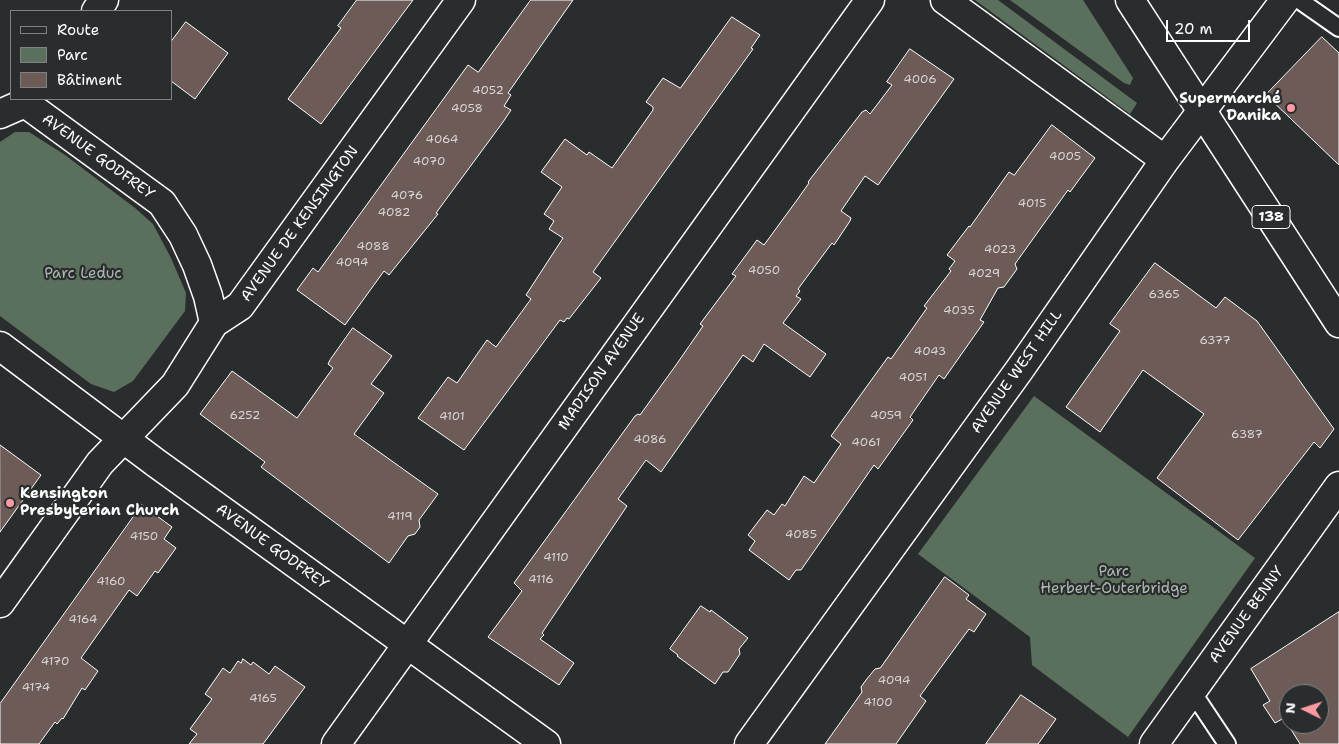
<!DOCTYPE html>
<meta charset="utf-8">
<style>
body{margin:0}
#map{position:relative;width:1339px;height:744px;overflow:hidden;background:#2a2d2e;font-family:"Shantell Sans",sans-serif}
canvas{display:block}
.legend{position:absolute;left:10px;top:10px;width:162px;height:90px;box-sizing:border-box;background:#2a2d2e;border:1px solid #7f8182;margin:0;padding:6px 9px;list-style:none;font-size:15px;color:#fff}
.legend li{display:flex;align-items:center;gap:10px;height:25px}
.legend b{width:25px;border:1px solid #7f8182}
.north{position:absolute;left:1279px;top:684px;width:50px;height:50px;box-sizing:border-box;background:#2a2d2e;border:1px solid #7f8182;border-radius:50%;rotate:274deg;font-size:14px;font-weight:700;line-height:20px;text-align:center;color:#fff}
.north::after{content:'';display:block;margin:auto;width:18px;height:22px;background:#ff9aa2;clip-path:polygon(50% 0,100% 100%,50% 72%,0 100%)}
.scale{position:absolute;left:1166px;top:20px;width:84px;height:22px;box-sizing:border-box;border:2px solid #fff;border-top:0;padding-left:6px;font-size:15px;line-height:18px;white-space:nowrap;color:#fff;-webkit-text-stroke:4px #2a2d2e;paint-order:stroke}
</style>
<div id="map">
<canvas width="1339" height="744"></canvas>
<ul class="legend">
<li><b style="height:6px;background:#2a2d2e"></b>Route</li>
<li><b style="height:14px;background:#5b705c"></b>Parc</li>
<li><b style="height:14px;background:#6d5b57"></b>Bâtiment</li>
</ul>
<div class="north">N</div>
<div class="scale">20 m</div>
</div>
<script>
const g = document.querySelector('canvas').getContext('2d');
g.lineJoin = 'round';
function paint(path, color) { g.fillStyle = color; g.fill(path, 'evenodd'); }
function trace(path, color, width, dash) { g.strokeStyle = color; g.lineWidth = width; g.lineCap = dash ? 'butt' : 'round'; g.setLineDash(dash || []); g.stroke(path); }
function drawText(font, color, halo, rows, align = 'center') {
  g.font = font + ' "Shantell Sans",sans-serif'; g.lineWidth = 4.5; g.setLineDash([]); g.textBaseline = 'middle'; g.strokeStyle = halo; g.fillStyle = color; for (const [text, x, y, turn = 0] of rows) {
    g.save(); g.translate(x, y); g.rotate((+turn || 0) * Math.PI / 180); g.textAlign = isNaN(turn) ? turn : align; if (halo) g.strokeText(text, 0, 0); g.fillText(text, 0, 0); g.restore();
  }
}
paint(new Path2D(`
 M975,0H998L1137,103L1130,114Z
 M1010,0H1083L1133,78L1130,85L1124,83Z
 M15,132H29L65,155L135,208L153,224L171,258L186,293L185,311L133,381L114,392L91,384L0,316V142Z
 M1034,396L1255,558L1128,737L1032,665L1030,637L918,554Z`), '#5b705c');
const building = new Path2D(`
 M357,0H413L321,124L288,99L341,28L338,26Z
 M531,0H573L508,93L511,95L504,106L511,110L503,122L436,213L438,214L389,275L384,271L345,325L297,290L313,268L318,272L468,65L478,72Z
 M732,17L760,35L751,48L753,49L593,272L601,278L569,319L567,318L564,322L560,320L464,450L418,418L448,377L457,383L487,340L496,347L531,299L526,295L563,238L549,229L554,221L544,214L562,187L541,172L565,139L587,155L589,152L612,168L653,110V107L646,102L663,78L680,88Z
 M186,22L228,53L195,99L171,81V42Z
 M1322,37L1339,53V165L1266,95Z
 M910,49L954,79L878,185L865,176L841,211L851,218L850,221L834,245L832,243L798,289L800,291L796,296L801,299L783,323L826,354L810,377L764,344L753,362L743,355L661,472L646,460L618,499L627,506L542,633L544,635L540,639L574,663L559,685L488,637L522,591L514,583L635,416L638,414L640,415L676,365L703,326L700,324L736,276L732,274L757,240L764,245L797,200L809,183L808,182L862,112L866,110L870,114L892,85L887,82Z
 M1052,125L1095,158L1070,192L1068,190L1015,264L1017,269L1004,287L998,288L980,320L984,322L944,379L939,375L910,417L913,420L878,469L874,465L801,570H796L789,580L749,550L755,541L748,535L767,510L774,515L782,504L785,506L804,476L814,483L841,444L831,436L888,357L891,359L927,308L924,306L951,271L949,269L955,261L947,255L969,226L970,227L1009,172L1014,175Z
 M1155,263L1216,308L1225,297L1257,321L1334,429L1320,448L1314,442L1238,540L1157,478L1204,414L1143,370L1100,432L1066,407L1120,331L1110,324Z
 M353,328L392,356L371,384L384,393L354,434L438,494L419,520L420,527L415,534L408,536L389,563L261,467L265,462L200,414L232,371L297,418L333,368L328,364L330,360Z
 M0,445L41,475L0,532Z
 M142,505L172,527L164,539L176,548L158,573L155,571L137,596L129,590L81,658L98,671L85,690L82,688L63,719L62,718L57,724L55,722L39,744H0V704Z
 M945,577L969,595L966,599L986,614L974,632L969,629L920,696L926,701L896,744H825L862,692L861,687L866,680L875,669L880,668Z
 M701,606L710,612L711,610L748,638L739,649L740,654L728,672H723L715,684L677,656L678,655L670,649Z
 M1339,612V744H1300L1284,718L1275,723L1263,705L1270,701L1251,669ZM1289,694H1319V724H1289Z
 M243,659L251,665L253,662L269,674L275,666L305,687L263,744H189L197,734L190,729L212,699L205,694L223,668L230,673L238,661L241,663Z
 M1021,695L1056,719L1038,744H986Z`);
paint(building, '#6d5b57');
trace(building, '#fff', 1);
const lane = new Path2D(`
 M1299,0L1339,28
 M1191,694L1199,702L1227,744`);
const street = new Path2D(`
 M945,0L1165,160
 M96,11L104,0
 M25,103L162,203L183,235L197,265L208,296L214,323
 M0,114L25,103L28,99
 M0,346L156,463L546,744
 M0,603L100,463L175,385L214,323L240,306L461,0
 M336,744L870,0
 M749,744L1020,369L1165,160L1285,0
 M1154,744L1339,486`);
const primary = new Path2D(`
 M1130,0L1339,323`);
trace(lane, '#fff', 20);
trace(street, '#fff', 31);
trace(primary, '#fff', 31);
trace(lane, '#2a2d2e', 16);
trace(street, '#2a2d2e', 28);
trace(primary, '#2a2d2e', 28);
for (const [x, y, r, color] of [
 [1291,108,5,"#ff9aa2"],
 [10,503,5,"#ff9aa2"]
]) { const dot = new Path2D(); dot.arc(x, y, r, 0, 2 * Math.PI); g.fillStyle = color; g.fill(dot); trace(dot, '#2a2d2e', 2); }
drawText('12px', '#dad6d5', null, [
 ["4006",920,80],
 ["4052",488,91],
 ["4058",467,109],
 ["4064",442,140],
 ["4005",1065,157],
 ["4070",429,162],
 ["4076",407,196],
 ["4015",1032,204],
 ["4082",394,213],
 ["4088",373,247],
 ["4023",1000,250],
 ["4094",352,263],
 ["4050",764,271],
 ["4029",984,274],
 ["6365",1164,295],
 ["4035",959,311],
 ["6377",1215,341],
 ["4043",930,352],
 ["4051",913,378],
 ["6252",245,416],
 ["4059",886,416],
 ["4101",452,417],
 ["6387",1247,435],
 ["4086",650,440],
 ["4061",866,443],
 ["4119",400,517],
 ["4085",801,535],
 ["4150",144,537],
 ["4110",556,558],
 ["4116",541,580],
 ["4160",111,582],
 ["4164",83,620],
 ["4170",55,662],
 ["4094",894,681],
 ["4174",36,688],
 ["4165",263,699],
 ["4100",878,703]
]);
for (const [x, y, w] of [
 [1271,217,38]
]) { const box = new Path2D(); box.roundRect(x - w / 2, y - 11.5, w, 23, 4); g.fillStyle = '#2a2d2e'; g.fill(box); trace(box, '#fff', 1); }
drawText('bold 14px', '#fff', null, [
 ["138",1271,217]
]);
drawText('bold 15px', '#fff', '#2a2d2e', [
 ["Supermarché",1281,99],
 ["Danika",1281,116],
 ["Kensington",20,494,"left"],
 ["Presbyterian Church",20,511,"left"]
], 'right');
drawText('15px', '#fff', '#2a2d2e', [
 ["AVENUE GODFREY",98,157,36],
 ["AVENUE DE KENSINGTON",300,224,-54],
 ["MADISON AVENUE",602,372,-55],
 ["AVENUE WEST HILL",1017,372,-55],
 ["AVENUE GODFREY",272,547,36],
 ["AVENUE BENNY",1247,615,-54]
]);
drawText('15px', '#adb8ae', '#2a2d2e', [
 ["Parc Leduc",83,274],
 ["Parc",1114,572],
 ["Herbert-Outerbridge",1114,589]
]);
</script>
